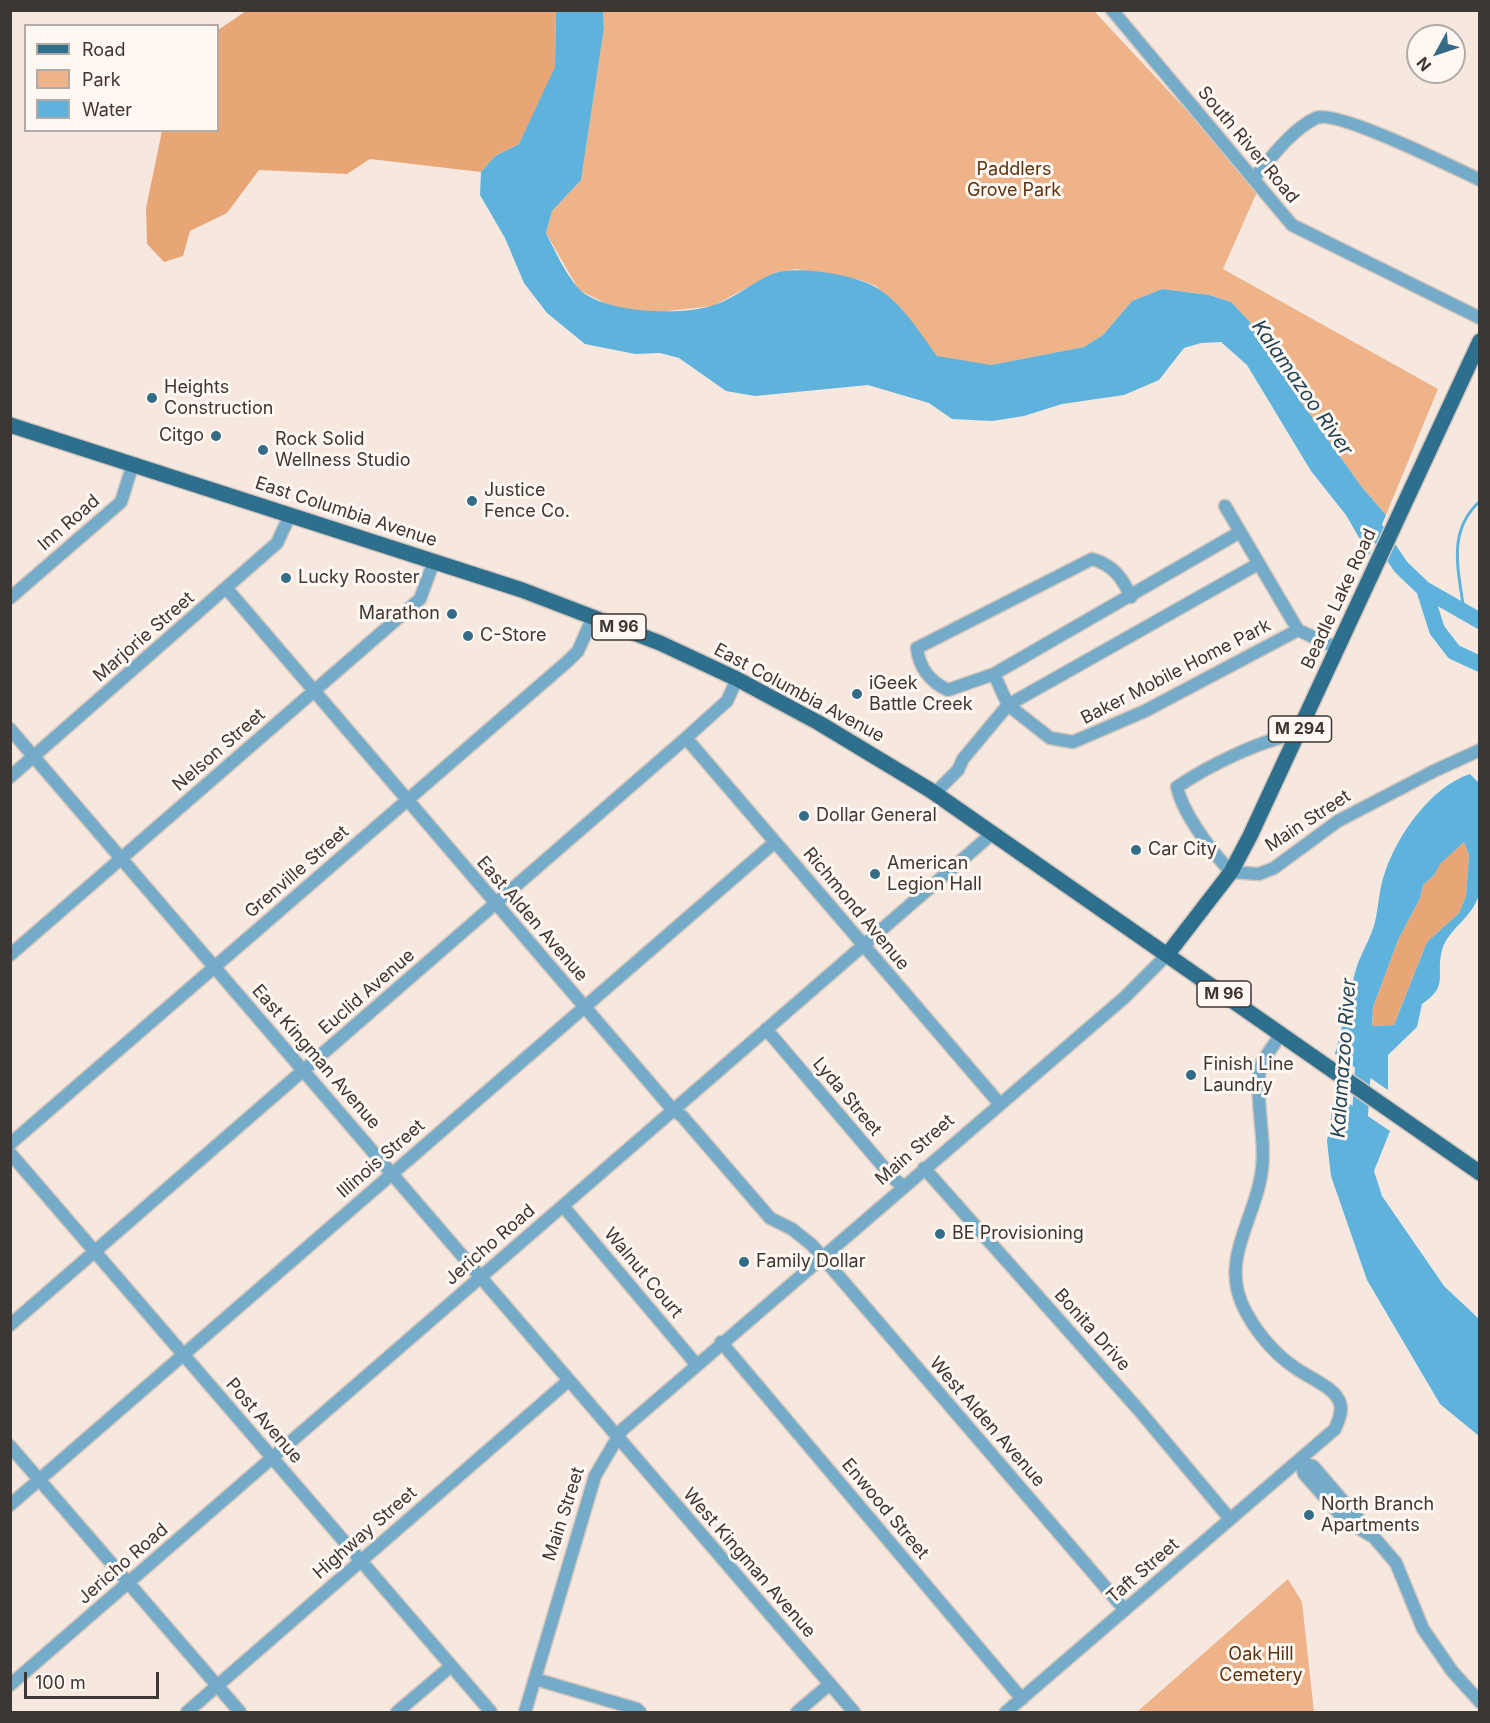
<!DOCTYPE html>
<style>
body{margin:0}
#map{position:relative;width:1490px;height:1723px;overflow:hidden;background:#f6e8df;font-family:Inter,sans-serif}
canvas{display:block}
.frame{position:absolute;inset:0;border:12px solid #3c3733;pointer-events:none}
.legend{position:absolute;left:24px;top:24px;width:195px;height:108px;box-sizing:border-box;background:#fff7f1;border:2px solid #b1aaa5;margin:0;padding:8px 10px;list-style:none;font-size:18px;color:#3c3733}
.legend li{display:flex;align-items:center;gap:12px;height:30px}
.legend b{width:30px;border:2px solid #b1aaa5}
.north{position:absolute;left:1406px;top:24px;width:60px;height:60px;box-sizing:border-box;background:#fff7f1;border:2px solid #b1aaa5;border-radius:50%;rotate:230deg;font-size:16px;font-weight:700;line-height:24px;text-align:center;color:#3c3733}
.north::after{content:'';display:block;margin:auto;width:21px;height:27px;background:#346b86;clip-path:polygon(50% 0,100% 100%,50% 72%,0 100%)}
.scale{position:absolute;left:24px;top:1672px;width:135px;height:27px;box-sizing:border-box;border:3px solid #3c3733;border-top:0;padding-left:8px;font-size:18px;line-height:21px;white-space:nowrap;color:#3c3733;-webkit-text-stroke:4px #fff7f1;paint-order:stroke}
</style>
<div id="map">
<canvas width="1490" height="1723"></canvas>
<div class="frame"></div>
<ul class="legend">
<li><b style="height:8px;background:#2e6f8e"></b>Road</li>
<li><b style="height:16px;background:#eeb388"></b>Park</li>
<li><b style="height:16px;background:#5fb2db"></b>Water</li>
</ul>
<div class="north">N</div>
<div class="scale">100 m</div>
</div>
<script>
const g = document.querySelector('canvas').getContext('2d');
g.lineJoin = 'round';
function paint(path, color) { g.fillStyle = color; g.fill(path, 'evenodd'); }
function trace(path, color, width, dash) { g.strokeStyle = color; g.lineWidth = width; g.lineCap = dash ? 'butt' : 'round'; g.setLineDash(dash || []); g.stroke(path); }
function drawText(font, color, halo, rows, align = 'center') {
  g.font = font + ' Inter,sans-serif'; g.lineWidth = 6; g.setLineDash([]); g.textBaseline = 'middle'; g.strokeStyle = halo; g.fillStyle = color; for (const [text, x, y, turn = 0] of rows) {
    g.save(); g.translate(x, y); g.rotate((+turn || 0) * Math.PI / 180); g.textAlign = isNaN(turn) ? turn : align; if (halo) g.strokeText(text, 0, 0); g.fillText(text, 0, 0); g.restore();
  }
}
paint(new Path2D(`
 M603,11H1094L1202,127L1257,192L1223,269L1438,389L1386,515L1361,486L1297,396L1251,323L1231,302L1209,295L1162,289L1132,301L1103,335L1084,347L991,365L967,363L937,356L876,286L861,280L797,269L774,273L713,306L659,312L615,308L579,290L546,233L552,211L581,180L604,28Z
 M1288,1579L1302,1602L1314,1712H1137Z`), '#eeb388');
paint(new Path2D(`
 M246,11H556L555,67L532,120L519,144L495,156L481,172L370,159L347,174L259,170L227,213L190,231L183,256L164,262L147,244L146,208L162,131L218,130V30Z
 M1464,842L1469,855L1466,896L1459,913L1427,942L1394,1025L1372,1026L1373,1007L1398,940L1420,898L1423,885L1434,875L1439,864Z`), '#e8a677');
paint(new Path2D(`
 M556,11H603L604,28L581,180L552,211L546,233C555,251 565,273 578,288C602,314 683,316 714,305C736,298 755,280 775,273C797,265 858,275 877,288C903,304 919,332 937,356L991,365L1084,347L1103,335L1132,301L1162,289L1209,295L1231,302L1251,323L1297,396L1361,486L1386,515L1369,555L1346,515L1311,471L1247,365L1221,342L1201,343L1184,348L1159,380L1124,395L1062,404L1024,416L992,421L952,419L929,403L868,385L755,396L726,391L679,358L660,353L635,354L585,344L547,313L524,283L505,238L480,195L481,172L495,156L519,144L555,67Z
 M1470,774L1479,783L1480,891C1474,918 1449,927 1442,950C1435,976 1450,985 1422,1004L1417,1027L1388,1055V1090L1335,1054C1343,1026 1348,997 1356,969C1361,953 1371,938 1375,922C1379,905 1379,888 1385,872C1398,834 1431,787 1470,774ZM1464,842L1469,855L1466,896L1459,913L1427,942L1394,1025L1372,1026L1373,1007L1398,940L1420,898L1423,885L1434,875L1440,864Z
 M1335,1094L1390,1131L1374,1171L1382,1196L1444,1286L1479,1319V1436L1440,1404L1367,1280L1331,1176L1327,1141Z`), '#5fb2db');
trace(new Path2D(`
 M1464,612C1459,571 1446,532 1480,501`), '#5fb2db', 3);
trace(new Path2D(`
 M1367,517L1401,567L1424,589L1437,630L1454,652L1480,664
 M1424,589L1480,621
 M1359,1131L1364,1052`), '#5fb2db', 16);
const minor = new Path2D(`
 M1112,10L1292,225L1480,318
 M1253,179C1271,158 1291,130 1316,118C1336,109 1455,168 1480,180
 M1225,506L1298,630L1337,648
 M227,589L673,1110L682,1116L770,1218L792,1229L812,1245L1125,1610
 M1131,597C1122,577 1113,565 1092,559L917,648C919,667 930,682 948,690L994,674L1240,532
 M10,598L121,502L133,464
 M994,674L1008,705L1050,738L1073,742L1145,711L1298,630
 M10,729L854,1712
 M1297,734C1260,740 1208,766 1177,787C1183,814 1212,852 1231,872L1259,874L1274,868L1338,821L1434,771L1480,750
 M686,738L999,1103
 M10,777L277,543L290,515
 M935,793L958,770L963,759L1008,705L1258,564
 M10,955L420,599L434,561
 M766,1029L893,1178L903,1186
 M10,1144L568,661L578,651L593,617
 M10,1153L491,1712
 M924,1168L1138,1409L1230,1519
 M563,1206L696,1364
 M10,1325L686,738L727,701L737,679
 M721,1342L1022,1699
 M10,1446L240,1712
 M1300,1460L1304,1474L1345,1520L1370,1535
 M1302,1463L1313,1466L1396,1563L1423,1629L1452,1671L1480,1702
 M10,1505L775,842
 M535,1679L637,1709L640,1712
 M10,1685L993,833
 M187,1712L568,1381
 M397,1712L450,1667
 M525,1712L595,1476L622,1430L1125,997L1167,955
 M797,1712L830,1684
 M1006,1712L1335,1429C1338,1421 1343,1412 1340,1403C1335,1387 1307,1377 1294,1367C1272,1352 1253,1328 1242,1304C1222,1259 1254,1219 1261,1176C1267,1143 1256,1108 1259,1075L1262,1062L1281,1034`);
const major = new Path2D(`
 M10,425L522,590L660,643L737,679L819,723L930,790L1480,1173
 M1167,955L1231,872L1250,836L1480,341`);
trace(minor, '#d1c5bd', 15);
trace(major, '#d1c5bd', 18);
trace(minor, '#74abc8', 12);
trace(major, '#2e6f8e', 15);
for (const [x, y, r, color] of [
 [152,398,6,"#346b86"],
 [216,436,6,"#346b86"],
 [263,450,6,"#346b86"],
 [472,501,6,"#346b86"],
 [286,578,6,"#346b86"],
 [452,614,6,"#346b86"],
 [468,636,6,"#346b86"],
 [857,694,6,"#346b86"],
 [804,816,6,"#346b86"],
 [1136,850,6,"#346b86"],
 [875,874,6,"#346b86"],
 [1191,1075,6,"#346b86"],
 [940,1234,6,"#346b86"],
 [744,1262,6,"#346b86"],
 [1309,1515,6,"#346b86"]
]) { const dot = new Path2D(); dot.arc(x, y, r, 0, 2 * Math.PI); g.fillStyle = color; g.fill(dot); trace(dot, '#fff7f1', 2); }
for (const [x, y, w] of [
 [619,627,54],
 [1300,729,63],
 [1224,994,54]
]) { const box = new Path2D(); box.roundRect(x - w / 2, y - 13, w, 26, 4.5); g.fillStyle = '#fff7f1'; g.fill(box); trace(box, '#3c3733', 1.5); }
drawText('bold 16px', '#3c3733', null, [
 ["M 96",619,627],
 ["M 294",1300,729],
 ["M 96",1224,994]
]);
drawText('18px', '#3c3733', '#fff7f1', [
 ["South River Road",1248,145,50],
 ["East Columbia Avenue",346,512,18],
 ["Inn Road",69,523,-41],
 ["Beadle Lake Road",1339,599,-65],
 ["Marjorie Street",144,637,-41],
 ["Baker Mobile Home Park",1176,672,-27],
 ["East Columbia Avenue",799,693,28],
 ["Nelson Street",219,750,-41],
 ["Main Street",1308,821,-33],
 ["Grenville Street",297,872,-41],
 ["Richmond Avenue",856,909,50],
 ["East Alden Avenue",532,919,49],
 ["Euclid Avenue",367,992,-41],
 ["East Kingman Avenue",316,1057,49],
 ["Lyda Street",847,1097,50],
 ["Main Street",915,1150,-41],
 ["Illinois Street",381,1159,-41],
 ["Jericho Road",490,1245,-41],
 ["Walnut Court",643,1273,50],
 ["Bonita Drive",1092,1330,48],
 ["Post Avenue",264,1421,49],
 ["West Alden Avenue",987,1422,49],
 ["Enwood Street",885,1509,50],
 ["Main Street",564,1514,-72],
 ["Highway Street",365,1533,-41],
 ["West Kingman Avenue",749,1563,49],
 ["Jericho Road",123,1564,-41],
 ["Taft Street",1143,1571,-41]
]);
drawText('18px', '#5d320e', '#fff7f1', [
 ["Paddlers",1014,170],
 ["Grove Park",1014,191],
 ["Oak Hill",1261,1655],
 ["Cemetery",1261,1676]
]);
drawText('18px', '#3c3733', '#fff7f1', [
 ["Heights",164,388],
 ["Construction",164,409],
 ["Citgo",204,436,"right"],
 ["Rock Solid",275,440],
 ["Wellness Studio",275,461],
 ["Justice",484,491],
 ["Fence Co.",484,512],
 ["Lucky Rooster",298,578],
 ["Marathon",440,614,"right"],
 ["C-Store",480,636],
 ["iGeek",869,684],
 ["Battle Creek",869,705],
 ["Dollar General",816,816],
 ["Car City",1148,850],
 ["American",887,864],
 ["Legion Hall",887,885],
 ["Finish Line",1203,1065],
 ["Laundry",1203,1086],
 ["BE Provisioning",952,1234],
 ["Family Dollar",756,1262],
 ["North Branch",1321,1505],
 ["Apartments",1321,1526]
], 'left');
drawText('italic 20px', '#1f4456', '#fff7f1', [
 ["Kalamazoo River",1302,388,55],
 ["Kalamazoo River",1344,1058,-86]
]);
</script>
